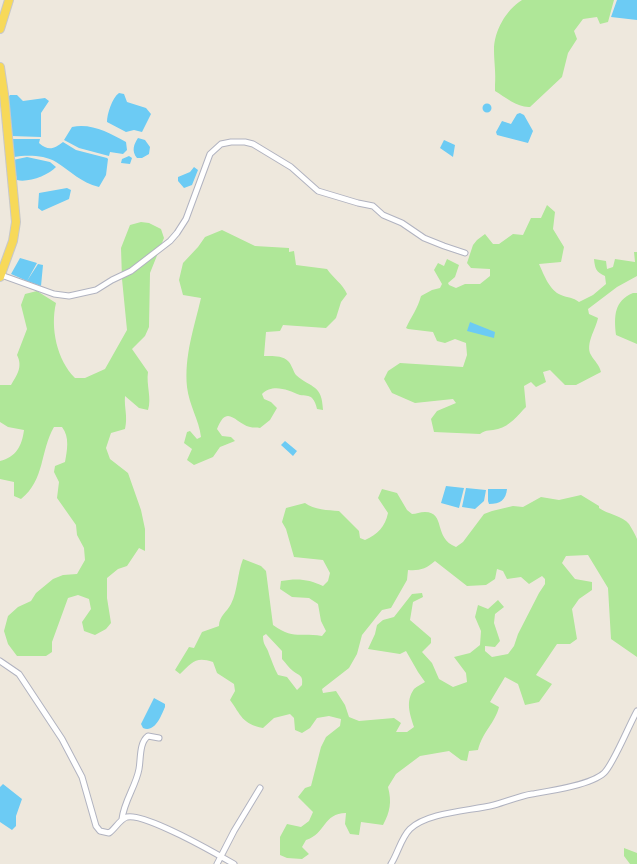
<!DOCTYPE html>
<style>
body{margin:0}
canvas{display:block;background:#eee8dd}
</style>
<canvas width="637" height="864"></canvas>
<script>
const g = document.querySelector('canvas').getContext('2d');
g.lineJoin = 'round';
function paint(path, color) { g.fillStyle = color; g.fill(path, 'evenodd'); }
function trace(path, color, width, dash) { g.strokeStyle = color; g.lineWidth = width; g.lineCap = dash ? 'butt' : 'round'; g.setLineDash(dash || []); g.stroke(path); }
paint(new Path2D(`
 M522,0H614L608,22L600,24L597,17L583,19L574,31L577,39L568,53L562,77L530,107C518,108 505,97 495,91V85C496,73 494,62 494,50C494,31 506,10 522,0Z
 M547,205L555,212L553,229L564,247L561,262L539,264C544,275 550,291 561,295C568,298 573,297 579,302L593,295L606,284L605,276C596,272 595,269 594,259L606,261L607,269L613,267L615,259L635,262L634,252H637V276L617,287L588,309L589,314L598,318C596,329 585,344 591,355C595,362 599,364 601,372L576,385H565L550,370L543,372L546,382L536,387L531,382L524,386L526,407C518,415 510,426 498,429C491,431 486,429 480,434L434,432L431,419L437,411L456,403L453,399L415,403L392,393L384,379L388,371L400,363L463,367L467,355L466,343L455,339L445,343L437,341L433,332L408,329L406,328C411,317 418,308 421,296L432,290L440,288L442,284L434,270L438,263L444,266L447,259L459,265L455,277L448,283L449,285L456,288L465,284H480L490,276V269L471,268L467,263L473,245L477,240L485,234L493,244H499L513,234L523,235L531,218H541Z
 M141,222L149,223L161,229L164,238L150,273L149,327L145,336L132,349L148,372C146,385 152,398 148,410L139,408L125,396C124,408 128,416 125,429L111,433L106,448L110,459L128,473L141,510L145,529V551L139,548L127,566L118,569L107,578V598L111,623L106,629L95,635L84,631L82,622L91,609L89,599L78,595L68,598L52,642V652L46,656H17L8,644L4,631L8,616L18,607L31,601L36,593L53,579L63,575L77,574L85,560L84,548L77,535L76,525L57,498L59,482L54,472L55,466L65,462C67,451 70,437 62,427H54C40,451 45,480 21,499L14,496V482L0,479V461C16,457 22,446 24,430L8,427L0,422V385H11C17,375 23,367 17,355L27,329L21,305L25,294L37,291L56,303C50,328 57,360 75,378H85L105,369L127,330L122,279L121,248L130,225Z
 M222,230L255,246L289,248V252L294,251L296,265L327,269C333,278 343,284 347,294L341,302L336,318L326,328L283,325L280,331L266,332L264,356C271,356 282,355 288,361C292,365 293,371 296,375C312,389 322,384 323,410L317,409C316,405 315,401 312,398C309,395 305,396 300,395C288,390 273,383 262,394L264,399L271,402L277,408L270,420L260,428C257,427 253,428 250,427C235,423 227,403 217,429L222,436L231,437L235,441L220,447L213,457L194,465L187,460L192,449L184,443L187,432L190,431L197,439L201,437C199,420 189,405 187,387C184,356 194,328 201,298L183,295L179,280L183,263L198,247L205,237Z
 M633,293H637V344L616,335C614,316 614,301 633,293Z
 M382,489L397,493L407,510L412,514C416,514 420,512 425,512C446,512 433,538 456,547L463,542L484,514L492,511L513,506L523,507L541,497L559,500L581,495L599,506V508C607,514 623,516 629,524C632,529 635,534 637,539V657L611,639L608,588L588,555L566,556L562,563L575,579L592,582V590L579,599L572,609L577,639L570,644H557L536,675L552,684L539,702L525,705L518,684L505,677L490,702L499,707C495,723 483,731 478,750L469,751L467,761L461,760L449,751L420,756L396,774L388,787C392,802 390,812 383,825L361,822L359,835L350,834L345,824L346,813C323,813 326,834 306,840L302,847L309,854L302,859L287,858L280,855V837L287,824L301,827L309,821L313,812L298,797L305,788L311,786L321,747L326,737L340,726L341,719L329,716L317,718L310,728L302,733L295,730L294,718L290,714L274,718L263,728C242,724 241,715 230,700L235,691L234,684L217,673L213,662C196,656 192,662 180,674L175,670L189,647L194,648L202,632L219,626C219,616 227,612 231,604C238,590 237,574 243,559L261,566L266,571L273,625C294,640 298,632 322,636L326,631L321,621L318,604L309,598L292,597L280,589L281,581C297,578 309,579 323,586L328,581L330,573L323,560L294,557L286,529L282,522L286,508L305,503C314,510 328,510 339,511L359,531L360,538L365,540C378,534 385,527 388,513L378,498ZM435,561L467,586L486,585L495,579L497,569L503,571L507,579L521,577L529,584L542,576L545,579V584L539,593L518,634L514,646L508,654L492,657L485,651V646L495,647L500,641L494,623L495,614L504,607L498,600L488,609L478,605L475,617L481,631L480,645L470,653L454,657L466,673L467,682L453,687L439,679L432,663L422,652L431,643V638L410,620L413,602L423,597L422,593L412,594L394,617L383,620L377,625L375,634L368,649L400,654L406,651L418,672L425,682C422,684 417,686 414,689C405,702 410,714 414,727L407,732H396L401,723L394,718L359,721L349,717L345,705L336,691L323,693L322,689L349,668L357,654L362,635L382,610L391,608L407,580L408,570C419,571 426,569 435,561ZM266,634L282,651V659C286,663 289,668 293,671C300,676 303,675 302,685L297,690L287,677L278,675C274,668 272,661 269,654C267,646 263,646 263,636Z
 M624,848L637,853V864H630L624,856Z`), '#afe798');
paint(new Path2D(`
 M617,0H637V20L611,17Z
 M119,93L124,94L127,102L146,108L151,114L142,132L134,130L126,132L107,122C107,114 112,98 119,93Z
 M10,95H17L23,101L45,98L49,101L41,113V137L11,136L7,99Z
 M482.5 108a4.5 4.5 0 1 1 9 0a4.5 4.5 0 1 1-9 0Z
 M520,113L524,115L533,131L528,143L497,135L496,132L502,121L511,124L517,114Z
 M72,127C92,123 109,133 126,142L127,150L123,154L110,152L109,156L79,148L64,140Z
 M138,138L145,140L150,147L149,154L142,158H137C131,151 134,144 138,138Z
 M12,139H40L39,143C49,152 55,148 63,142L76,150L107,158L108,159L106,175L99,187C80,182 72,172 56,162C44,155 27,155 14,157Z
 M444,140L455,145L453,157L440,148Z
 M129,156L132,158L130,164L121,163L122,159Z
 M27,157L50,162L56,167C49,175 28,183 17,180L13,160Z
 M194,167L198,170L192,185L184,188L178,181V177L190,172Z
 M67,188L71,190L69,199L42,211L38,208L39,193Z
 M20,258L37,263L27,281L11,274Z
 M38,264L43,265L41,286L27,281Z
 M470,322L495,332L494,338L467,331Z
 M285,441L297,451L293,456L281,445Z
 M446,486L464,488L459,508L441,503Z
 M466,488L486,490L484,501L475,509L462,507Z
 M488,489H507C506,500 500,504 489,504L488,501Z
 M154,698L165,704V707C161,716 155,733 143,728L141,724Z
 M3,784L22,799L16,816V826L12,830L0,822V787Z`), '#6ccbf4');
const street = new Path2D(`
 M1,275L54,294L69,296L96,290L112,280L131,271L170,241L177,233L186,219L210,154L221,144L231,142H245L253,144L291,167L318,191L358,203L373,206L383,215L402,223L424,238L444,246L465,253
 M0,661L19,674L62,739L82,777L96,826L100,831L109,833C115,829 120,819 127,817C145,813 215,853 234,864
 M122,819C124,801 136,786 139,769C141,758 139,743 148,736L159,738
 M217,864L234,831L260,788
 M391,864C398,853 401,838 410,829C428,812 470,811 494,805C506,802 519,796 532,794C550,791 591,785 604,773C613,765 629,725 637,711`);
const primary = new Path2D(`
 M0,29L9,0
 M0,67L4,94L16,222L13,241L0,277`);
trace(street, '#b1b3c0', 7);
trace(primary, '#c8c8c8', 10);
trace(street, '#fff', 5);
trace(primary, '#f7d959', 8);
</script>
